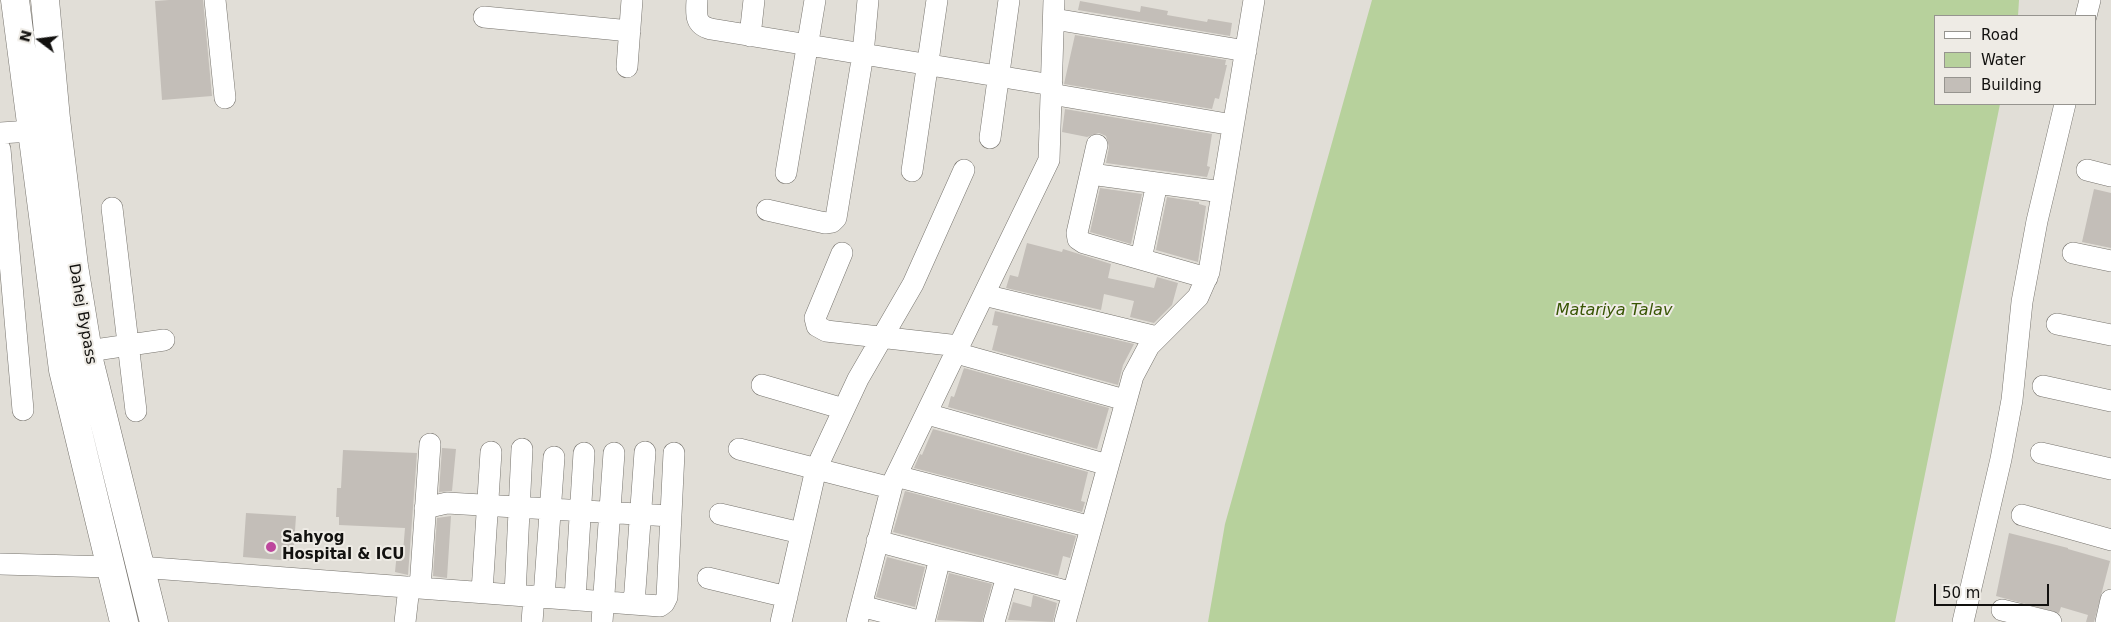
<!DOCTYPE html>
<style>
body{margin:0}
#map{position:relative;width:2111px;height:622px;overflow:hidden;background:#e1ded7;font-family:"DejaVu Sans",sans-serif}
canvas{display:block}
.legend{position:absolute;left:1934px;top:15px;width:162px;height:90px;box-sizing:border-box;background:#eeebe5;border:1px solid #96948f;margin:0;padding:6px 9px;list-style:none;font-size:15px;color:#12110f}
.legend li{display:flex;align-items:center;gap:10px;height:25px}
.legend b{width:25px;border:1px solid #96948f}
.north{position:absolute;left:15px;top:15px;width:50px;height:50px;-webkit-text-stroke:4px #eeebe5;paint-order:stroke;rotate:285deg;font-size:14px;font-weight:700;line-height:20px;text-align:center;color:#12110f}
.north::after{content:'';display:block;margin:auto;width:18px;height:22px;background:#12110f;clip-path:polygon(50% 0,100% 100%,50% 72%,0 100%)}
.scale{position:absolute;left:1934px;top:584px;width:115px;height:22px;box-sizing:border-box;border:2px solid #12110f;border-top:0;padding-left:6px;font-size:15px;line-height:18px;white-space:nowrap;color:#12110f;-webkit-text-stroke:4px #eeebe5;paint-order:stroke}
</style>
<div id="map">
<canvas width="2111" height="622"></canvas>
<ul class="legend">
<li><b style="height:6px;background:#fff"></b>Road</li>
<li><b style="height:14px;background:#b7d19c"></b>Water</li>
<li><b style="height:14px;background:#c3beb8"></b>Building</li>
</ul>
<div class="north">N</div>
<div class="scale">50 m</div>
</div>
<script>
const g = document.querySelector('canvas').getContext('2d');
g.lineJoin = 'round';
function paint(path, color) { g.fillStyle = color; g.fill(path, 'evenodd'); }
function trace(path, color, width, dash) { g.strokeStyle = color; g.lineWidth = width; g.lineCap = dash ? 'butt' : 'round'; g.setLineDash(dash || []); g.stroke(path); }
function drawText(font, color, halo, rows, align = 'center') {
  g.font = font + ' "DejaVu Sans",sans-serif'; g.lineWidth = 4; g.setLineDash([]); g.textBaseline = 'middle'; g.strokeStyle = halo; g.fillStyle = color; for (const [text, x, y, turn = 0] of rows) {
    g.save(); g.translate(x, y); g.rotate((+turn || 0) * Math.PI / 180); g.textAlign = isNaN(turn) ? turn : align; if (halo) g.strokeText(text, 0, 0); g.fillText(text, 0, 0); g.restore();
  }
}
paint(new Path2D(`
 M1372,0H2019L2018,16H1935V104H2000L1895,622H1208L1225,524Z`), '#b7d19c');
paint(new Path2D(`
 M169,0H203L212,96L162,100L155,1Z
 M1080,1L1140,12L1141,6L1168,11L1167,15L1207,22L1208,19L1232,23L1230,36L1078,10Z
 M1075,35L1226,60L1225,65H1227L1219,99L1215,98L1212,109L1064,84Z
 M1065,109L1212,134L1207,166L1210,167L1207,177L1106,163L1109,147L1106,136L1099,133L1087,137L1062,132Z
 M1100,188L1142,194L1131,244L1090,232Z
 M2094,189L2111,193V248L2082,242Z
 M1167,197L1199,202V204L1206,206L1198,262L1156,250Z
 M1027,243L1062,252L1063,249L1111,264L1108,278L1154,288L1157,277L1178,283L1172,305L1154,323L1130,317L1134,301L1104,294L1101,310L1006,288L1010,275L1018,277Z
 M995,311L1134,344L1123,365L1118,385L992,350L998,326L992,325Z
 M964,368L1109,408L1097,449L948,407L951,396L954,397Z
 M933,429L1088,472L1081,501L1085,502L1082,512L914,468L920,454L922,455Z
 M442,448L456,449L452,491L439,492Z
 M343,450L417,453L408,575L395,572L397,552H403L405,528L339,525V517H336L337,488H341Z
 M905,491L1076,536L1070,558L1063,556L1058,576L893,532Z
 M246,513L296,516L293,561L243,557Z
 M451,516L447,578L433,576L437,518Z
 M2009,533L2068,548V549L2110,561L2094,622H2086L2088,615L2061,607L2059,613L1996,596Z
 M887,557L925,567L915,607L876,597Z
 M949,573L992,584L982,622L937,620Z
 M1033,595L1057,603L1053,622L1008,620L1013,602L1031,607Z`), '#c3beb8');
const minor = new Path2D(`
 M215,0L225,98
 M697,0C696,15 695,25 711,29L1052,85
 M2086,16L2090,0
 M484,17L630,31
 M1054,19L1246,51
 M750,36L754,0
 M627,67L632,0
 M1051,94L1233,125
 M0,133L31,131
 M990,138L1009,0
 M1097,145L1077,233L1078,239L1084,243L1207,278
 M0,149L23,410
 M2087,170L2111,176
 M912,171L937,0
 M786,173L815,0
 M1091,174L1222,192
 M112,208L136,411
 M767,210L825,223L832,222L836,218L863,54L868,0
 M842,253L815,318L817,326L826,331L959,346
 M2073,253L2111,261
 M1141,259L1157,183
 M984,295L1157,337
 M2057,324L2111,335
 M88,351L164,340
 M956,353L1125,400
 M762,385L844,409
 M2043,386L2111,401
 M927,414L1108,465
 M739,449L891,488
 M2041,453L2111,469
 M896,476L1091,527
 M425,508L447,503L671,516
 M720,514L801,533
 M2022,515L2111,540
 M877,541L1073,593
 M0,564L110,567
 M139,567L660,606L664,603L667,597L674,453
 M708,578L787,597
 M420,588L430,444
 M482,592L491,452
 M515,595L522,449
 M544,597L554,457
 M575,599L584,453
 M634,604L645,452
 M861,606L922,622
 M2002,610L2051,622
 M405,622L409,587
 M532,622L534,596
 M602,622L614,453
 M781,622L816,469L858,379L913,284L964,170
 M857,622L893,482L1049,160L1054,0
 M924,622L940,558
 M994,622L1007,576
 M1065,622L1133,376L1149,346L1198,297L1209,272L1254,0
 M1963,622L2001,459L2012,400L2022,302L2037,221L2065,104
 M2106,622L2111,600`);
const highway = new Path2D(`
 M15,0L63,370L124,622
 M45,0L56,119L74,266L90,364L154,622`);
trace(minor, '#77746e', 22);
trace(highway, '#77746e', 29);
trace(minor, '#fff', 21);
trace(highway, '#fff', 28);
for (const [x, y, r, color] of [
 [271,547,6,"#bd479d"]
]) { const dot = new Path2D(); dot.arc(x, y, r, 0, 2 * Math.PI); g.fillStyle = color; g.fill(dot); trace(dot, '#eeebe5', 2); }
drawText('15px', '#12110f', '#eeebe5', [
 ["Dahej Bypass",82,314,80]
]);
drawText('bold 15px', '#12110f', '#eeebe5', [
 ["Sahyog",282,538],
 ["Hospital & ICU",282,555]
], 'left');
drawText('italic 16px', '#385504', '#eeebe5', [
 ["Matariya Talav",1614,311]
]);
</script>
